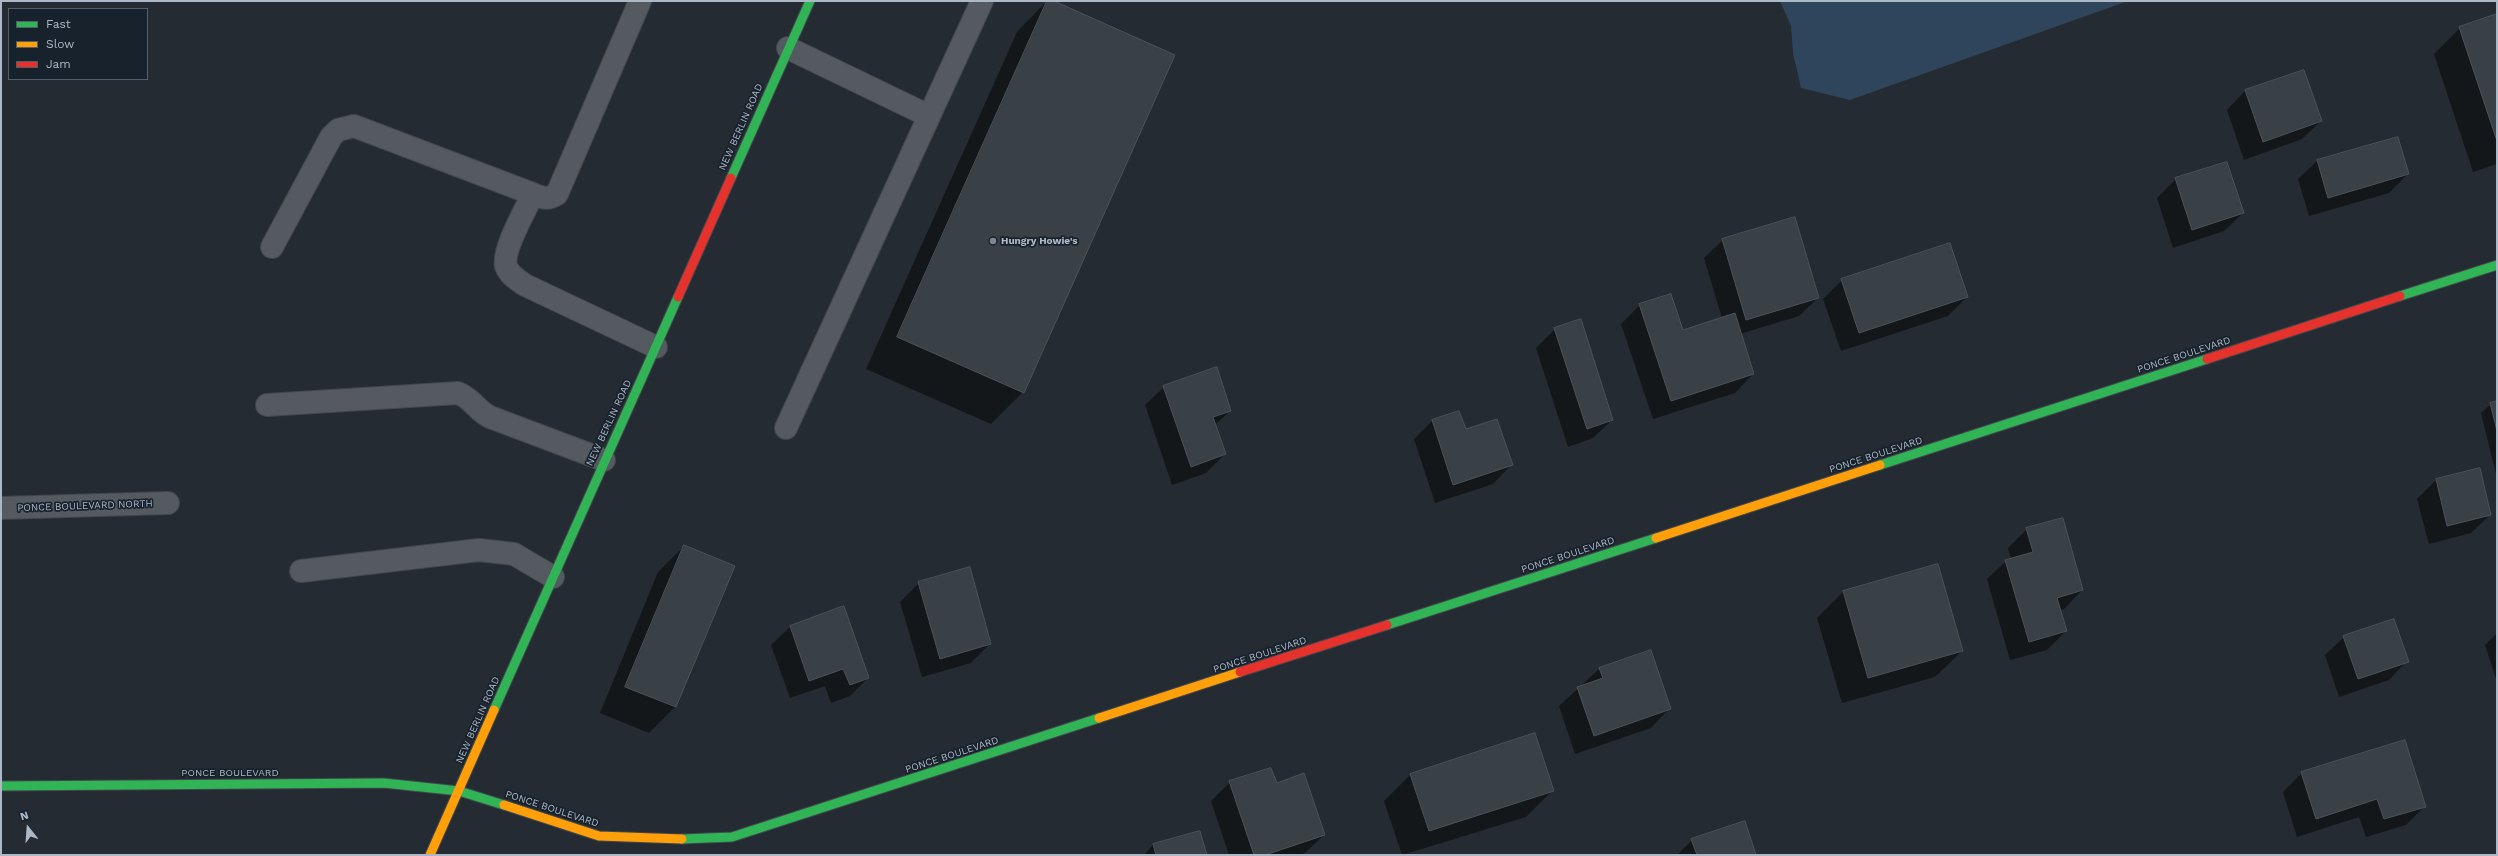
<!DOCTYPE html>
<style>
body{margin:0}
#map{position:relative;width:2498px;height:856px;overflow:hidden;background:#242b32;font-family:"Work Sans",sans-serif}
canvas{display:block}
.frame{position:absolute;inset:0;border:2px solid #acb8c5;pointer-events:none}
.legend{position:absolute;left:8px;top:8px;width:140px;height:72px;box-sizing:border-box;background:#18222d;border:1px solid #535e6a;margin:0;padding:5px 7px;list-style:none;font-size:12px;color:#acb8c5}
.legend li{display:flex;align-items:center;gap:8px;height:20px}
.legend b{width:20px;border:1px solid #535e6a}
.north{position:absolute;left:8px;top:808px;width:40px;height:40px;-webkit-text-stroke:3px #18222d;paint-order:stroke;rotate:343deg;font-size:11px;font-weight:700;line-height:16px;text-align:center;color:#acb8c5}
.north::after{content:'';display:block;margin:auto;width:14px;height:18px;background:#acb8c5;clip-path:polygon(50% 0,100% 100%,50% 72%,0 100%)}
</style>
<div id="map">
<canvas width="2498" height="856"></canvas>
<div class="frame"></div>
<ul class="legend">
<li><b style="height:5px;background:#30b455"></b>Fast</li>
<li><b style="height:5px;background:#ff9f0a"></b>Slow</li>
<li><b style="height:5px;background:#e5322d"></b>Jam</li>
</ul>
<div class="north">N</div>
</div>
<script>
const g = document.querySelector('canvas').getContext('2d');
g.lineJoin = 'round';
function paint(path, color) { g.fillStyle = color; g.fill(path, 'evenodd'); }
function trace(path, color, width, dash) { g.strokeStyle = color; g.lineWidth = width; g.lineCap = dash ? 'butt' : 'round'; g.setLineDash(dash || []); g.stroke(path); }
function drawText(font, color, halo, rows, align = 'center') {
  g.font = font + ' "Work Sans",sans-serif'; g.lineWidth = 3.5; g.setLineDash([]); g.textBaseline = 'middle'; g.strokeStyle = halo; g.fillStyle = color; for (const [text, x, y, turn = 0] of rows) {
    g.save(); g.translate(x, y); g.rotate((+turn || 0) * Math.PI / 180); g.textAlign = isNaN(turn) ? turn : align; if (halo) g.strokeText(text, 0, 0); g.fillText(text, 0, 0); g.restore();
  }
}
paint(new Path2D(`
 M1780,1H2128L1850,100L1801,88L1793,53L1791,26Z`), '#2f455c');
paint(new Path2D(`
 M1047,1H1051L1023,392L991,424L866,369L1017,32Z
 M2497,15V164L2473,172L2434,54L2460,28Z
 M2303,71L2321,121L2302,139L2244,160L2227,110L2245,91Z
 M2397,138L2408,174L2389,193L2309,216L2298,179L2317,161Z
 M2176,179L2243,213L2224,231L2173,248L2157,198Z
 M1723,240L1818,298L1799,316L1740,334L1753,374L1735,393L1653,419L1621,324L1640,305L1682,332L1722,318L1704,258Z
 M1842,280L1967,297L1948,316L1841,351L1823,299Z
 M1555,329L1612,420L1593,438L1568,447L1536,348Z
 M1164,387L1230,411L1215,425L1225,454L1206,473L1172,485L1145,405Z
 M2497,402V478L2481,413L2491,404Z
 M1459,412L1465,430L1511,465L1493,484L1435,503L1414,439L1432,421Z
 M2479,470L2490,515L2471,533L2429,544L2417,499L2436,480Z
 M2027,529L2082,590L2064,609L2060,610L2066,631L2047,650L2010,660L1987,579L2006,561L2011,559L2008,548Z
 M684,546L733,567L675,707L649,733L600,713L658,572Z
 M919,583L990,644L971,663L922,677L900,602Z
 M1844,591L1962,651L1935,677L1842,703L1817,618Z
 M843,608L868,678L850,696L831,703L825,686L790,698L771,645L790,627Z
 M2497,633V682L2485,645Z
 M2344,637L2407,661L2389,680L2339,697L2325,655Z
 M1599,669L1669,709L1651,728L1575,754L1559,706Z
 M2302,773L2425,806L2406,825L2366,837L2359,817L2297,837L2283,792Z
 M1411,774L1552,791L1526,817L1402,855L1384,801Z
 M1230,782L1276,784L1324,835L1305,853L1300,855H1229L1211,801Z
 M1692,840L1755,855H1677Z
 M1153,845L1206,855H1144Z`), '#0007');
const building = new Path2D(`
 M1047,1H1054L1175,55L1024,393L897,337Z
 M2497,14V141L2459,27Z
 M2304,70L2322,121L2263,142L2245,90Z
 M2398,137L2409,174L2328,198L2317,160Z
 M2227,162L2244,213L2192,230L2175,178Z
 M1795,217L1819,298L1746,320L1722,239Z
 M1950,243L1968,297L1859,333L1841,279Z
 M1671,294L1683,330L1735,313L1754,374L1671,401L1639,304Z
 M1581,319L1613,420L1587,429L1554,328Z
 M1217,367L1231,411L1213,417L1226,454L1191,467L1163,386Z
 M2497,401V431L2490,403Z
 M1459,411L1466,429L1497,419L1513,465L1453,485L1432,420Z
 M2480,468L2491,515L2447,526L2436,479Z
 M2063,518L2083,590L2057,598L2067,631L2029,642L2005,560L2033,552L2026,528Z
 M684,545L735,566L676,707L625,687Z
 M1938,564L1963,651L1868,678L1843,591Z
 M970,567L991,644L940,659L918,582Z
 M844,606L869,678L850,685L843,669L809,681L790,626Z
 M2394,619L2409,662L2358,679L2343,636Z
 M1651,650L1671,709L1594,736L1577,687L1603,678L1599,668Z
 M1535,733L1554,791L1429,831L1410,774Z
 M2405,740L2426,807L2384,819L2377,799L2316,819L2301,772Z
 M1271,768L1277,783L1304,773L1325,835L1265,855H1254L1229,781Z
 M1745,821L1756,855H1697L1691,839Z
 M1200,831L1207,855H1156L1153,844Z`);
paint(building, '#394046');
trace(building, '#4b525a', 1);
const lane = new Path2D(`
 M788,48L929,116
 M533,194C542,198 548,200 557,194L640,1
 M272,247L331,137L338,130L354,126L533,194C526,209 502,250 506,266C509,275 518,280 525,285L656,347
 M267,405L458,393C472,398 477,411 490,417L604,460
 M786,428L982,1
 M301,571L479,550L514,554L553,577`);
const street = new Path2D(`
 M1,508L168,503`);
const fast = new Path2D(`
 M731,178L810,1
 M2400,296L2497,265
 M1880,465L2207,359
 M1387,625L1656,538
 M494,710L678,297
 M1,786L384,783L459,791L504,805
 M682,839L732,837L1099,718`);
const slow = new Path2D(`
 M1656,538L1880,465
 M1099,718L1240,672
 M504,805L599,836L682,839
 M430,855L494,710`);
const jam = new Path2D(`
 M678,297L731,178
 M2207,359L2400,296
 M1240,672L1387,625`);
trace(lane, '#42474d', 24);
trace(street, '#42474d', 24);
trace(fast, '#42474d', 11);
trace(slow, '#42474d', 11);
trace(jam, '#42474d', 11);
trace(lane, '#545a60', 22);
trace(street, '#545a60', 22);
trace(fast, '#30b455', 9);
trace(slow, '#ff9f0a', 9);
trace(jam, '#e5322d', 9);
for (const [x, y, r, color] of [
 [993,241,4,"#7c8792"]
]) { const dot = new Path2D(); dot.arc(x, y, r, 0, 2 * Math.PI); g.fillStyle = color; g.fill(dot); trace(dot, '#18222d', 1.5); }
drawText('10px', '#acb8c5', '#18222d', [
 ["NEW BERLIN ROAD",741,127,-66],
 ["PONCE BOULEVARD",2184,355,-18],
 ["NEW BERLIN ROAD",609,423,-65],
 ["PONCE BOULEVARD",1876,455,-18],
 ["PONCE BOULEVARD NORTH",85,506,-2],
 ["PONCE BOULEVARD",1568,555,-18],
 ["PONCE BOULEVARD",1260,655,-18],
 ["NEW BERLIN ROAD",478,720,-66],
 ["PONCE BOULEVARD",952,755,-18],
 ["PONCE BOULEVARD",230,773],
 ["PONCE BOULEVARD",552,809,18]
]);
drawText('bold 10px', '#acb8c5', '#18222d', [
 ["Hungry Howie's",1001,241]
], 'left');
</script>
